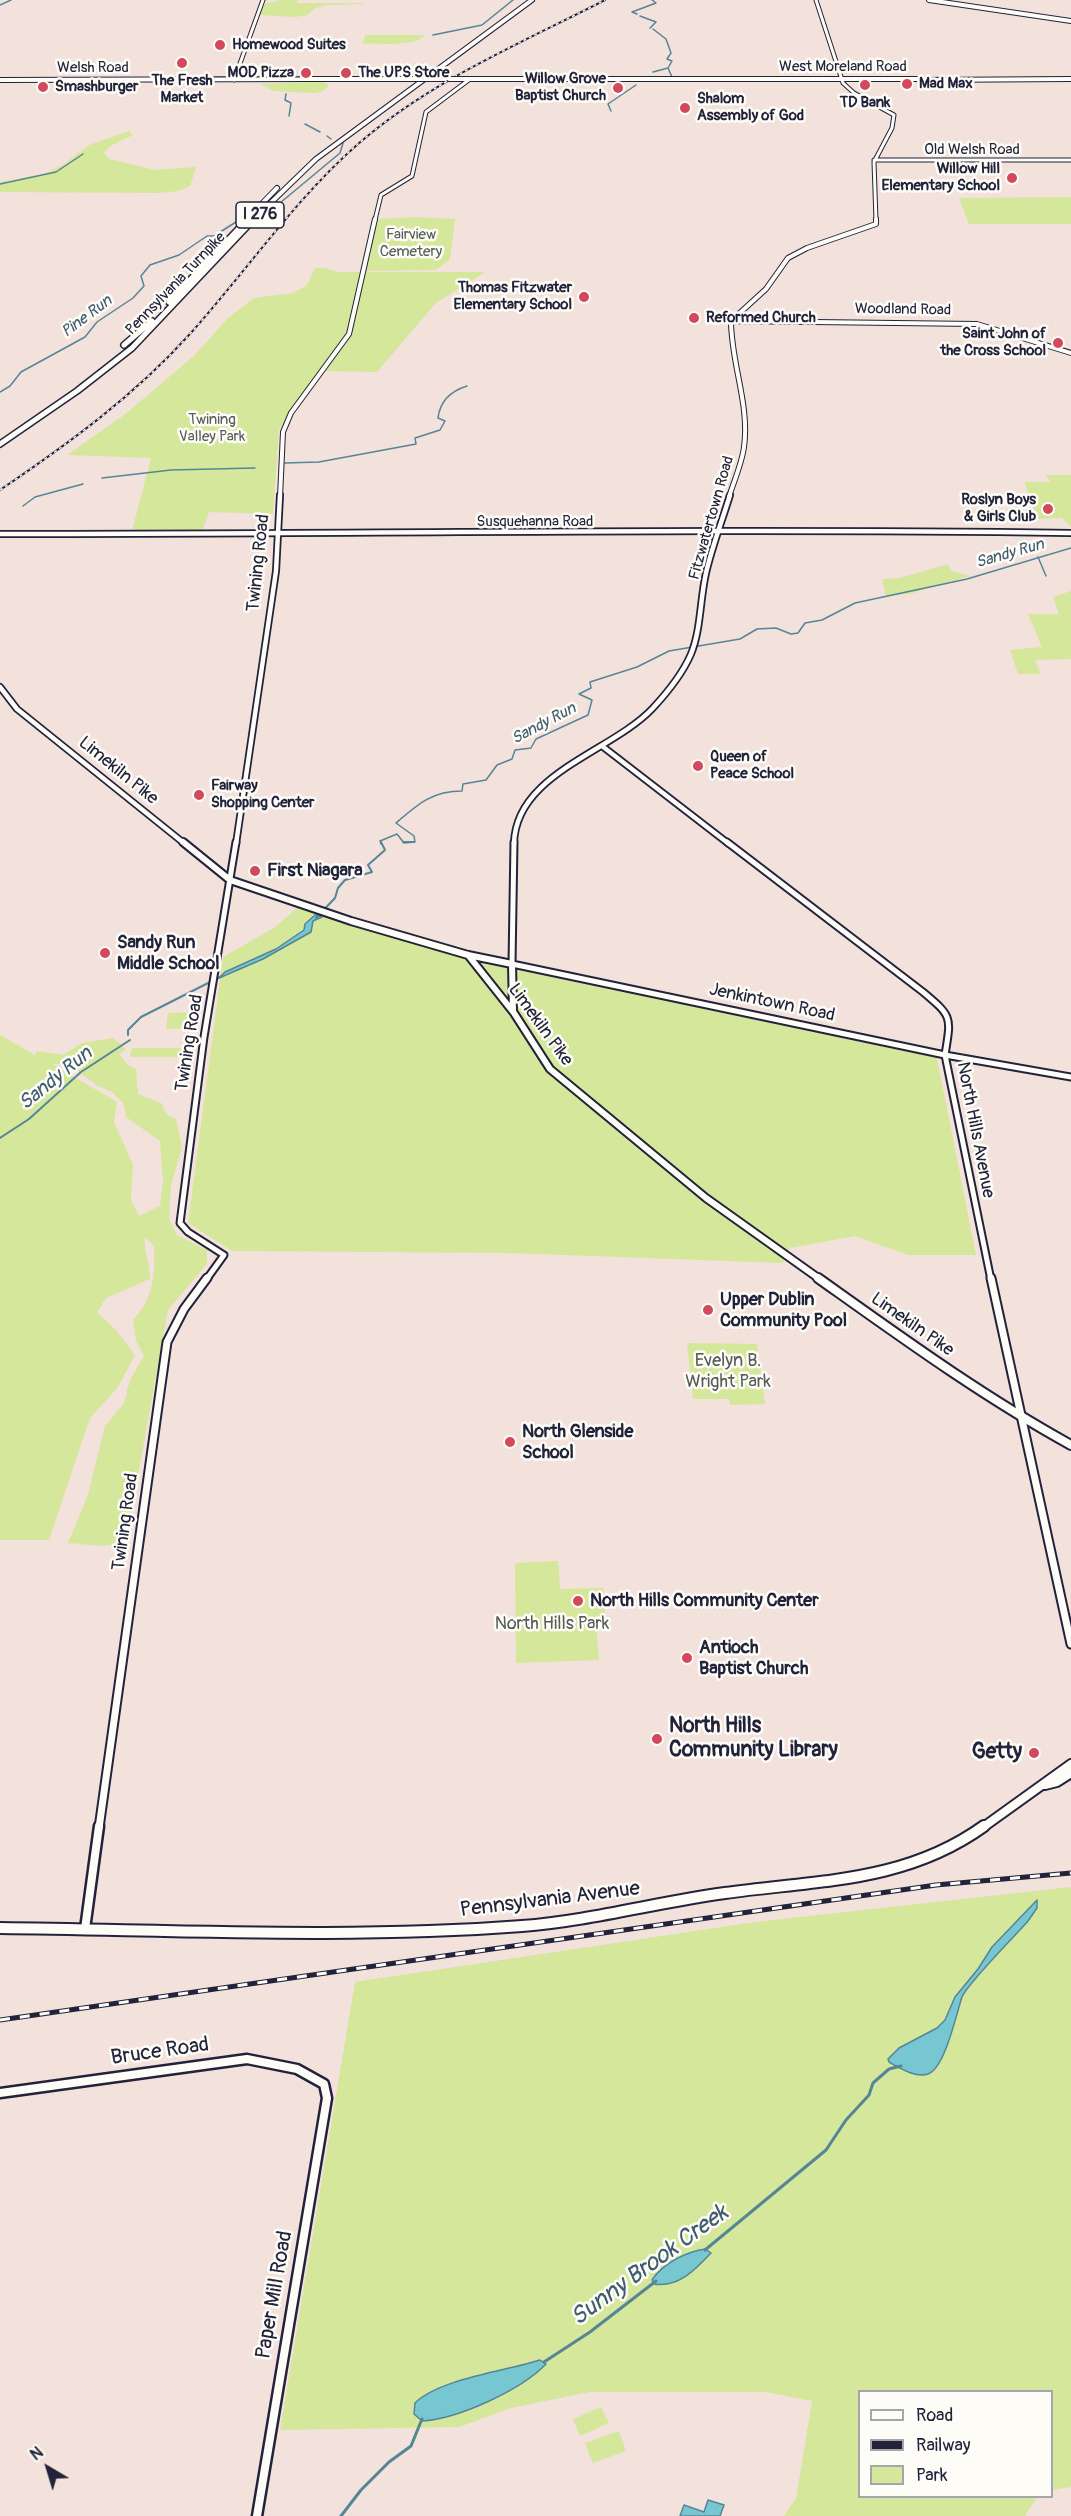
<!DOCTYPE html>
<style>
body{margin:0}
#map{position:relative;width:1071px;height:2516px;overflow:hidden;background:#f3e1db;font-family:Pangolin,sans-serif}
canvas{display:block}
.legend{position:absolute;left:858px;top:2390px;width:195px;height:108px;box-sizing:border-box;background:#fdfcf7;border:2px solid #a5a5ac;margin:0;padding:8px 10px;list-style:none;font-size:18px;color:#22223b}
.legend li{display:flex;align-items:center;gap:12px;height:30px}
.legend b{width:30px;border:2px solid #a5a5ac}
.north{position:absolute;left:18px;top:2438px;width:60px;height:60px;-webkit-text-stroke:4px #fdfcf7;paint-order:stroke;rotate:322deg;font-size:16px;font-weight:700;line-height:24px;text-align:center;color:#22223b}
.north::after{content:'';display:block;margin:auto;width:21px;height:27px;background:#22223b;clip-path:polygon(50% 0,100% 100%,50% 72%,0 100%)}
</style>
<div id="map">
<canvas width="1071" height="2516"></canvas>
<ul class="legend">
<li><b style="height:8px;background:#fdfcf7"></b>Road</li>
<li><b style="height:8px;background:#22223b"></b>Railway</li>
<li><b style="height:16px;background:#d5e79b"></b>Park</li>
</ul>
<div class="north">N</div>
</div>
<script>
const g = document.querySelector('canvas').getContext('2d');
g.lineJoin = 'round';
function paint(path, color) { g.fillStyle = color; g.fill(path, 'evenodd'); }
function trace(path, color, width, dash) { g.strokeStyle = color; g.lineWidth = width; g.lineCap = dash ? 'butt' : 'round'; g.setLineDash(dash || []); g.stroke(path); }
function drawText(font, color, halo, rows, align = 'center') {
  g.font = font + ' Pangolin,sans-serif'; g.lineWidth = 5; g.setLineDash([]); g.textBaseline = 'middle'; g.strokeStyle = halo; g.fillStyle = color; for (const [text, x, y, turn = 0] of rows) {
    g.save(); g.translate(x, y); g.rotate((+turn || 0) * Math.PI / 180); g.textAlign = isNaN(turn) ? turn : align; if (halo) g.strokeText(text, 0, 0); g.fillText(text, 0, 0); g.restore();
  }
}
paint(new Path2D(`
 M281,0H297V3H361L364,4L329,5L315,8L308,15L295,17L259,15L263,4Z
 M365,35H421L425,36C411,47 380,43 363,44Z
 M324,81L329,86L321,92L314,93L274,91L260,84Z
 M129,131L133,135L112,145L104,152L109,159L155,170L196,167L190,186L179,191L158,193L0,192V182L43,174L63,165L89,145Z
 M1071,197V224H969L959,198Z
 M414,217L455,219L450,259L436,270L366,271L377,219Z
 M315,268H325L338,272H485L436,303L377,372L320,371L279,430L273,514L209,512L202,532L132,531L151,458L67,455L124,415L194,356L228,318L254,298L293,293L307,285Z
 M1046,475H1071V527L1062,518L1038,519L1024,482H1050Z
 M948,564L951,571L970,576L909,594L886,596L882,579L900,578Z
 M1071,591V659L1035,660L1041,674H1018L1010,650L1042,647L1028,614H1059L1053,597Z
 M298,907L523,971L937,1058L976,1255H908L855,1236L790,1248L783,1263L508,1253L232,1251L188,1223L223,957L274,928Z
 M199,1012L197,1028L166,1029L168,1013Z
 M0,1035L35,1055L37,1051L63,1055L82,1043L113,1038L126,1049L119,1054L128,1065L136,1069L138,1094L161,1103L167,1115L176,1119L182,1147L171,1186L169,1219L177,1235L207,1250V1264L168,1310L126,1542L104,1546L68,1543L88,1495L105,1426L124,1403L130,1380L144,1356L136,1341L133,1320C154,1298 155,1275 154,1246L145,1237C143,1250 150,1264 150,1279L106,1298L97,1312L116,1330L135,1355L118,1387L90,1418L49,1540H0ZM52,1064H68L98,1086L112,1092L124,1104L126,1117L160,1141L163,1182L160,1206L139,1216L131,1201L133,1165L114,1122L117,1102Z
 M132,1048H194L193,1057H130Z
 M687,1343L757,1344L765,1404L730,1405L729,1399H693Z
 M558,1561L560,1589L603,1588L606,1625H596L599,1660L516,1663L515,1563Z
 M1071,1887V2487L1052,2490V2392H860V2496L1037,2497L1025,2516H784L796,2498L812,2401L766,2392H590L511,2408L459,2427L280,2430L355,1982L755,1922Z
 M601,2407L609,2423L580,2436L573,2419Z
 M619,2431L626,2451L593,2463L585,2443Z`), '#d5e79b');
const water = new Path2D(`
 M315,915L322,917L313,921L311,932L263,959L219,978L225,972L276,949L304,930L305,924Z
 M1037,1900V1908L1028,1921C1016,1935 967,1984 962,1997C956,2015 945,2068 928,2074C915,2078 900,2068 889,2062L888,2059L899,2048L937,2028L945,2020L955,1997L978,1969L992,1947Z
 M705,2249L711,2253C695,2270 678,2288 654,2284L652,2280C663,2263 686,2252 705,2249Z
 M540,2360L546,2364C521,2390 458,2419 422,2421L414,2414L415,2403C439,2379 506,2371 540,2360Z
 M708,2500L724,2505L720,2516H680L684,2505L704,2512Z`);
paint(water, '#77c7d2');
trace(water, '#558596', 1.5);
trace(new Path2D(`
 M0,5L11,0
 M637,14L632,12L656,3L652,0
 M640,16L656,22L650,28
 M653,29L666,39L671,53L667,59L672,61L668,68L653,72
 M433,35L482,25L513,0
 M668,68L672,77
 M286,94L285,100L291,103L289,116
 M611,111L608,104L636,85
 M305,124L320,132
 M327,136L331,139
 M0,184L56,172L83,154
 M258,222L265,220L262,218L340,153L343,143
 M0,392L10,386L21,372L85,337L97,322L133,298L144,286L141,276L150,265L179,255L207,236H214L239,220
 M285,463L319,462L416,444L415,438L440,430L445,421L438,418C440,401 451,391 467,386
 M102,478L171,470L255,468
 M23,506L35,497L83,484
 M1038,557L1046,576
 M381,844L380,841L397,834L404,843L415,842L414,836L396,823C418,804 432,791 462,791L463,784L486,780L497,765L512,759L515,750L531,748L536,739L588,715L592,700L579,694L591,688L590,682L637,667L669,651L740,639L757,629L776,628L791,634L798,633L805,623L822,620L855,603L967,579L1071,548`), '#558596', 1.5);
trace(new Path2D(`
 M403,842H414
 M316,918L335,898L338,888L345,880L372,872L368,865L385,850L381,842
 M128,1035V1030L141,1017L222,976
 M0,1138L29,1119L81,1072L130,1040`), '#558596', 2);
trace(new Path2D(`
 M705,2250L826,2150L846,2120L869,2095L873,2083L889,2069L901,2066
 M544,2362L590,2332L656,2281
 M341,2516L361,2490L389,2462L411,2446L422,2419`), '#558596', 3);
const tertiaryFar5 = new Path2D(`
 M816,0L843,83L854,93L894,115L892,128L874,162L876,220
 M874,160H1071
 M375,220L381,195L412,176L426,112L470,79`);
const tertiaryFar4 = new Path2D(`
 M731,321L977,324L1071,353
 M280,497L283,432L291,413L349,334L375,219
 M729,497C734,481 742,463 744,447C750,405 731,363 731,321L766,289L788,258L807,248L876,224V219`);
const tertiaryFar3 = new Path2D(`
 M602,746L729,844
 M236,844L276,571L280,495
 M514,844C515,774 611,752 652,709C667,693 682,675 691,654C701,630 700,599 706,573C712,547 722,521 730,495`);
const tertiaryFar2 = new Path2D(`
 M514,842L512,964L945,1055L1071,1077
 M727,842L923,992C953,1017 951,1017 945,1055L991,1280
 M206,1280L224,1255L188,1232L180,1223L204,1037L236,842`);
const tertiaryFar1 = new Path2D(`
 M991,1278L1071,1644
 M99,1828L167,1342L184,1309L207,1278`);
const tertiary = new Path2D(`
 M85,1929L99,1826
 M0,2093L247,2059L297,2069L324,2084L327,2098L257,2516`);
const secondaryFar4 = new Path2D(`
 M234,80L263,0`);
const secondaryFar3 = new Path2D(`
 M0,534C357,534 714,528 1071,533
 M0,687L17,709L185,844`);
const secondaryFar2 = new Path2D(`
 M183,842L230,880L351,921L468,955L512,964L513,1011
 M468,955L514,1013L550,1069L706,1198L821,1280`);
const secondaryFar1 = new Path2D(`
 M818,1278C901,1337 982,1396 1071,1445
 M1045,1785L1057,1782L1071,1773
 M982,1828L1071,1764`);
const secondary = new Path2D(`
 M0,1928C173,1930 350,1939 522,1926C589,1921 658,1902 725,1893C817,1880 905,1883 984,1826`);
const primary = new Path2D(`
 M301,79H410
 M432,79H449
 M462,79H926
 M0,80L304,79
 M923,80L1071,79`);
const trunk = new Path2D(`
 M929,0L1071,21`);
const motorwayFar1 = new Path2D(`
 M246,220L277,188
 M253,220L316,159L532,0`);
const motorway = new Path2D(`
 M169,302L248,219
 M124,345L152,321
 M0,444L77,391L132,348L254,219`);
trace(tertiaryFar5, '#22223b', 5);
trace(tertiaryFar4, '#22223b', 6);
trace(tertiaryFar3, '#22223b', 8);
trace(tertiaryFar2, '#22223b', 9);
trace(tertiaryFar1, '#22223b', 11);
trace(tertiary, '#22223b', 13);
trace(secondaryFar4, '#22223b', 5);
trace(secondaryFar3, '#22223b', 8);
trace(secondaryFar2, '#22223b', 10);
trace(secondaryFar1, '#22223b', 12);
trace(secondary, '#22223b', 14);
trace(primary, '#22223b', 6);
trace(trunk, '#22223b', 6);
trace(motorwayFar1, '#22223b', 6);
trace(motorway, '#22223b', 8);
trace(tertiaryFar5, '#fdfcf7', 3);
trace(tertiaryFar4, '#fdfcf7', 4);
trace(tertiaryFar3, '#fdfcf7', 4.5);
trace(tertiaryFar2, '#fdfcf7', 5);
trace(tertiaryFar1, '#fdfcf7', 7);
trace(tertiary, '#fdfcf7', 8);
trace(secondaryFar4, '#fdfcf7', 3);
trace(secondaryFar3, '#fdfcf7', 4.5);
trace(secondaryFar2, '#fdfcf7', 6);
trace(secondaryFar1, '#fdfcf7', 8);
trace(secondary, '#fdfcf7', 10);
trace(primary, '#fdfcf7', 4);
trace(trunk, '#fdfcf7', 4);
trace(motorwayFar1, '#fdfcf7', 4);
trace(motorway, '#fdfcf7', 5);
const railFar1 = new Path2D(`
 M0,490C68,444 134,396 189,335C246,272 294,200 358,144C430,81 521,43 605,0`);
const rail = new Path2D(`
 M0,2020L936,1885L1071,1873`);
trace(railFar1, '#22223b', 2);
trace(rail, '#22223b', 5);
trace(railFar1, '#fdfcf7', 1.5, [3]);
trace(rail, '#fdfcf7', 3, [10]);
const primaryBridge = new Path2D(`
 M410,79H432
 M449,79H462`);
trace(primaryBridge, '#22223b', 6, []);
trace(primaryBridge, '#fdfcf7', 4);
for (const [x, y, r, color] of [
 [220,45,6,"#d1495b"],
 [182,63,6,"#d1495b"],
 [306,73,6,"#d1495b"],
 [346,73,6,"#d1495b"],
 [907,84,6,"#d1495b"],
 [865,85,6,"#d1495b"],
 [43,87,6,"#d1495b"],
 [618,88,6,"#d1495b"],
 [685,108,6,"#d1495b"],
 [1012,178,6,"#d1495b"],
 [584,297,6,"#d1495b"],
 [694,318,6,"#d1495b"],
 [1058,343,6,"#d1495b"],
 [1048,509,6,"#d1495b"],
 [698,766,6,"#d1495b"],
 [199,795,6,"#d1495b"],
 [255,871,6,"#d1495b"],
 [105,953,6,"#d1495b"],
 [708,1310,6,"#d1495b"],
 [510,1442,6,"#d1495b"],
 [578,1601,6,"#d1495b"],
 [687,1658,6,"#d1495b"],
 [657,1739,6,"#d1495b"],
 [1034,1753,6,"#d1495b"]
]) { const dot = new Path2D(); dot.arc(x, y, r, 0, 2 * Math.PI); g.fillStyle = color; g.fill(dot); trace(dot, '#fdfcf7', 2); }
drawText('bold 15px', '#22223b', '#fdfcf7', [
 ["Homewood Suites",232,45],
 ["MOD Pizza",294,73,"right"],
 ["The UPS Store",358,73],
 ["Willow Grove",606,79,"right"],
 ["Baptist Church",606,96,"right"],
 ["The Fresh",182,81,"center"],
 ["Market",182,98,"center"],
 ["Mad Max",919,84],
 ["Smashburger",55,87],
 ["Shalom",697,99],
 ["Assembly of God",697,116],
 ["TD Bank",865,103,"center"],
 ["Willow Hill",1000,169,"right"],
 ["Elementary School",1000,186,"right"],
 ["Thomas Fitzwater",572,288,"right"],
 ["Elementary School",572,305,"right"],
 ["Reformed Church",706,318],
 ["Saint John of",1046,334,"right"],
 ["the Cross School",1046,351,"right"],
 ["Roslyn Boys",1036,500,"right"],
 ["& Girls Club",1036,517,"right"],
 ["Queen of",710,757],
 ["Peace School",710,774],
 ["Fairway",211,786],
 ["Shopping Center",211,803]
], 'left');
drawText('15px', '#22223b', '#fdfcf7', [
 ["West Moreland Road",843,67],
 ["Welsh Road",93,68],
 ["Old Welsh Road",972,150],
 ["Pennsylvania Turnpike",176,284,-46],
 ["Woodland Road",903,310,1],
 ["Fitzwatertown Road",712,518,-74],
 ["Susquehanna Road",535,522]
]);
drawText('15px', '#585d58', '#fdfcf7', [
 ["Fairview",411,235],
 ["Cemetery",411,252],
 ["Twining",212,420],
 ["Valley Park",212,437]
]);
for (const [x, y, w] of [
 [260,215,48]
]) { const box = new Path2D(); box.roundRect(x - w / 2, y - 13, w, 26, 4.5); g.fillStyle = '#fdfcf7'; g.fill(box); trace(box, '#22223b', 1.5); }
drawText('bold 16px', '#22223b', null, [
 ["I 276",260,215]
]);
drawText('italic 16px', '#405c70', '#fdfcf7', [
 ["Pine Run",87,317,-37],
 ["Sandy Run",1010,554,-16],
 ["Sandy Run",544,724,-28]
]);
drawText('18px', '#22223b', '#fdfcf7', [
 ["Twining Road",259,563,-84],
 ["Limekiln Pike",118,771,39],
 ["Jenkintown Road",772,1003,12],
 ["Limekiln Pike",540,1025,54],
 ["Twining Road",190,1043,-81],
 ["North Hills Avenue",975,1130,79],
 ["Limekiln Pike",912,1325,35],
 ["Twining Road",126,1522,-82]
]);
drawText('bold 18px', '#22223b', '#fdfcf7', [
 ["First Niagara",267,871],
 ["Sandy Run",117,943],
 ["Middle School",117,964],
 ["Upper Dublin",720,1300],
 ["Community Pool",720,1321],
 ["North Glenside",522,1432],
 ["School",522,1453],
 ["North Hills Community Center",590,1601],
 ["Antioch",699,1648],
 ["Baptist Church",699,1669]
], 'left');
drawText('18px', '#585d58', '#fdfcf7', [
 ["Evelyn B.",728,1361],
 ["Wright Park",728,1382],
 ["North Hills Park",552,1624]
]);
drawText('italic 20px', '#405c70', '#fdfcf7', [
 ["Sandy Run",56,1079,-39]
]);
drawText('bold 21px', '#22223b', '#fdfcf7', [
 ["North Hills",669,1727],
 ["Community Library",669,1751],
 ["Getty",1022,1753,"right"]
], 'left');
drawText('21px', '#22223b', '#fdfcf7', [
 ["Pennsylvania Avenue",550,1900,-7],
 ["Bruce Road",160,2052,-8],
 ["Paper Mill Road",275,2295,-80]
]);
drawText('italic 24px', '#405c70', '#fdfcf7', [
 ["Sunny Brook Creek",650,2266,-36]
]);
</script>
